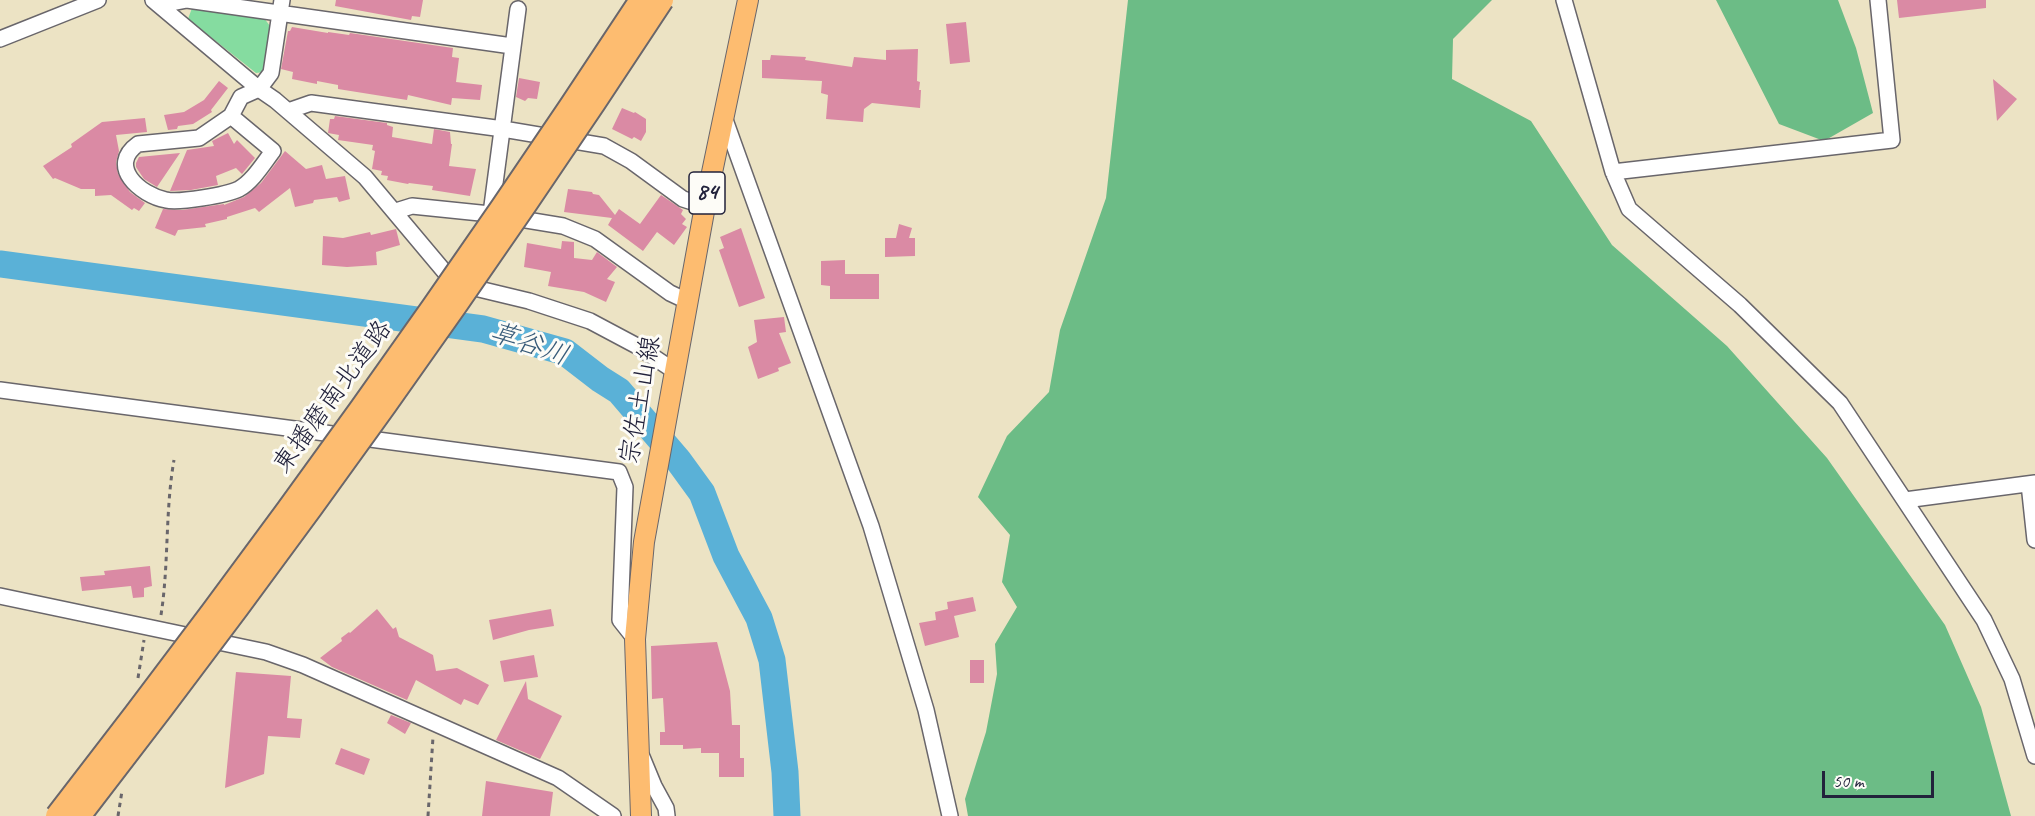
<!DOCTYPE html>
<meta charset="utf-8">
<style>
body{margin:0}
#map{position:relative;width:2035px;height:816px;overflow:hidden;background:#ece3c4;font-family:Caveat,sans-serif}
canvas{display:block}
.scale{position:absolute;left:1822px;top:771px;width:112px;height:27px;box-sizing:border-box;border:3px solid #22223b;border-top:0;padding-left:8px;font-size:18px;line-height:21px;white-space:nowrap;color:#22223b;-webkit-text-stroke:4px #fdfcf7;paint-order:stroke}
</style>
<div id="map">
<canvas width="2035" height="816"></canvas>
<div class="scale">50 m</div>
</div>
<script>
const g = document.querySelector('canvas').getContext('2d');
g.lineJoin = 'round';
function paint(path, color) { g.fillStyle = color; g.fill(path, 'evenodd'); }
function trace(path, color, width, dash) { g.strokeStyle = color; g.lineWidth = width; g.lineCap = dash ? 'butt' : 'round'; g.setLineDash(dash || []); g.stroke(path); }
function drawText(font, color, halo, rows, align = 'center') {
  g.font = font + ' Caveat,"Klee One",sans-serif'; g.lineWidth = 6; g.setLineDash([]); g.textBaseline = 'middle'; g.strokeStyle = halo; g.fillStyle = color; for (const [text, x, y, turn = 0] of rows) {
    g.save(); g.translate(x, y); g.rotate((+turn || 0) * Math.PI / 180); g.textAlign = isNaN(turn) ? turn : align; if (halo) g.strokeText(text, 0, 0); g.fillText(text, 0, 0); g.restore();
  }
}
paint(new Path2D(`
 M192,8L264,18L270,26L264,72L256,73L188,19Z`), '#85dca0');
paint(new Path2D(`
 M1128,0H1492L1453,39L1452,79L1531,121L1612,245L1727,346L1827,458L1945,625L1981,707L2011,816H968L965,799L986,732L997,674L995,644L1017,607L1002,582L1010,535L978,497L1007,436L1049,392L1060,330L1106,198Z
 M1716,0H1838L1856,48L1873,113L1824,141L1779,124Z`), '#6cbc86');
trace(new Path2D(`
 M0,264L483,329L565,352L600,379L619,391L678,460L702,493L726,556L759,618L772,660L785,772L787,816`), '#5ab1d7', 27);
paint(new Path2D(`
 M336,0H423L420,17L412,16L411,20L335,6Z
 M1897,0H1986V8L1899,18Z
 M966,22L970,62L950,64L946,24Z
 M292,27L328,33V32L349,35L350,33L453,48L452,57L459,58L456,82L482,85L480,100L452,98L451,105L408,95L407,100L338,89V85L317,81V84L292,79L293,72L281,69L288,31H290Z
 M918,49L917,81L920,82L919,90H921L920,108L872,103L864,109L863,122L826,119L828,95L821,93L822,81L762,78V60H770L771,55L806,57L805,60L852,67L854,57L886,60V50Z
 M519,78L540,82L537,99L528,98L525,101L516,97Z
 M1993,79L2017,99L1997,121Z
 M219,81L228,88L211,110L212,112L193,124L178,126L177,129L168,130L164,115L184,112L204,100Z
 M622,108L634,113L635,112L646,119V132L641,141L634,137L632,139L612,129Z
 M335,116L387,123V125L393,127L392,137L432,144L434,129L450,132L451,144H452L449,166L476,169L470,196L432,190L433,186L409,183L408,184L387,180L388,176L381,175L382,171L372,169L375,151L372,150L373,145L338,140L339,135L328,133L330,119H334Z
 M145,118L147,132L116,135L119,151L116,162L118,174L130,192L145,203L139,211L134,208L132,210L111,195L95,196V189H81L55,178L53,179L43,166L72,147L71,144L102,122Z
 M228,133L234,144L237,140L255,158L242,174L236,168L216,176L218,185L191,190L170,191L187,150L214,146L212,141Z
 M285,151L306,169L322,165L326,179L345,176L350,199L339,202L337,197L314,200L313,203L295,207L290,188L259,212L255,208L227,217V219L205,224L206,227L178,230L175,236L155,228L163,209L182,210L224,204V205L244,197L261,183Z
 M180,153L157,187L144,179L136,167V163L139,157Z
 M568,189L592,192L593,194L599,195L615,215L619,209L640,224L661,195L683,210L681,214L686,219L682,224L687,227L674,245L657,232L643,251L608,225L612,218L564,212Z
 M899,224L912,228L909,238H915V256L885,257V238H896Z
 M741,228L765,298L739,307L719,250L724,248L720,237Z
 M396,229L400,245L376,252L377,265L347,267L322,265L323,236L343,238L370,232L371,235Z
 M562,241L574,242V258L592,260L597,252L617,267L607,279L615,282L606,302L584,292L548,286L551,272L524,267L527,243L561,249Z
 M845,260V274H879V299H830V286L821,285V261Z
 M784,317L786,332L779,333L791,363L778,368L779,371L758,379L748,347L757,342L754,320Z
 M150,566L152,586L144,588V597L133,598L131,586L82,591L80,577L105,575L104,571Z
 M973,597L976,611L954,616L959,637L925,646L919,623L936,620L935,612L948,609L947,602Z
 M377,609L393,629L396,627L399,637L433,655L436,671L457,668L489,685L478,705L464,699L461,705L416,680L407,700L332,667L320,658L342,641L341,638L349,632L350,633Z
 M551,609L554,626L529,630L493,640L489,620Z
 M717,642L730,691L732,725H740V758H744V777H719V753H701V748L683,749V745H660V732H665L663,698L652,699L651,646Z
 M534,655L538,677L504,682L500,661Z
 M970,660H984V683H970Z
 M236,672L291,676L287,718L302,719L300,738L268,736L264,774L225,788Z
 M526,681L528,699L562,716L540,759L496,740Z
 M391,715L411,723L405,734L387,723Z
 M341,748L370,759L364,775L335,764Z
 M486,781L553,792L550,816H482Z`), '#da8aa4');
const minor = new Path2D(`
 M153,0L259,89L275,100L365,177L454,283L529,301L590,321L637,346L673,370
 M1564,0L1613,172L1629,209L1740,305L1840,403L1984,620L2012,679L2035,756
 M161,5L187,0L512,46
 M0,39L98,0
 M288,111L311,103L503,129L604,146L631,161L683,199L705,206
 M231,116L273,151C263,164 253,181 239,189C227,195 179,203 166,200C140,195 107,166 138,144L199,138L231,116L241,97L259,89L271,73L282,0
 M724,117L871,526L926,710L950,816
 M1613,172L1892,140L1878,0
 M396,211L412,206L490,214L563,226L595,239L670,293L687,301
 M490,221L518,9
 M0,390L619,472L625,487L620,620L635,639
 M2029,484L2035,540
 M1905,500L2035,483
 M0,596L266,652L303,665L558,778L613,816
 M642,757L654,786L666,808L667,816`);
const major = new Path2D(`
 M641,816L635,639L644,542L705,206L748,0`);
trace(minor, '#69666b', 18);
trace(major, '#69666b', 22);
trace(new Path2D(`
 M161,615C169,564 165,511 174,460
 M138,678L144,640
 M118,816L122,791
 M428,816L433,737`), '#69666b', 3, [4.5, 4.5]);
trace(minor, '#fff', 15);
trace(major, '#fdbc70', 20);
const highwayBridge = new Path2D(`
 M57,816C262,552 458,280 641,0
 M79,816C284,552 479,280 662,0`);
trace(highwayBridge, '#69666b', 26, []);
trace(highwayBridge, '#fdbc70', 22);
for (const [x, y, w] of [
 [707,193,36]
]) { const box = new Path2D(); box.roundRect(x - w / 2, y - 21, w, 42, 4.5); g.fillStyle = '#fdfcf7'; g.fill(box); trace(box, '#22223b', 1.5); }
drawText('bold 24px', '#22223b', null, [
 ["84",707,193]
]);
drawText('26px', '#22223b', '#fdfcf7', [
 ["東播磨南北道路",333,397,-54],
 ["宗佐土山線",641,400,-80]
]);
drawText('italic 27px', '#385b79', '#fdfcf7', [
 ["草谷川",529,345,19]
]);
</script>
